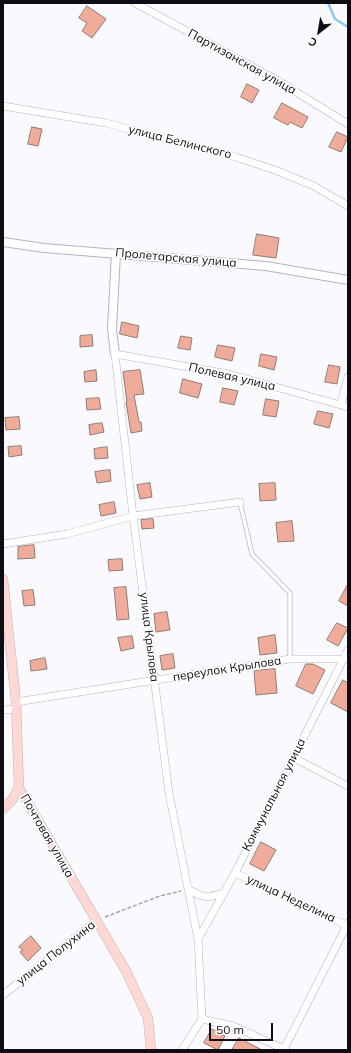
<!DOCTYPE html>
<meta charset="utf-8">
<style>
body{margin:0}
#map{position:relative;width:351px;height:1053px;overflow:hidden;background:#faf9fd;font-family:Mulish,sans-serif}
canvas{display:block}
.frame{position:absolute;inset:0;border:4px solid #0f0d14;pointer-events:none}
.north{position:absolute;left:299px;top:12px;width:40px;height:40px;-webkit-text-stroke:3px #fff;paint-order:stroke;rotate:211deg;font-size:11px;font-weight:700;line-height:16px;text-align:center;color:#0f0d14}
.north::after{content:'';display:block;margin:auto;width:14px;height:18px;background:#0f0d14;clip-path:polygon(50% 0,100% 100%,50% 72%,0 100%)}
.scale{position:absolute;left:209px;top:1023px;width:64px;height:18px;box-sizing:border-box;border:2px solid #0f0d14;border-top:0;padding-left:5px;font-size:12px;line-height:14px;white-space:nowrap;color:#0f0d14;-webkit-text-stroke:3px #fff;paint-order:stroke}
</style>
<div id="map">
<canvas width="351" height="1053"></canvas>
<div class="frame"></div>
<div class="north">С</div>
<div class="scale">50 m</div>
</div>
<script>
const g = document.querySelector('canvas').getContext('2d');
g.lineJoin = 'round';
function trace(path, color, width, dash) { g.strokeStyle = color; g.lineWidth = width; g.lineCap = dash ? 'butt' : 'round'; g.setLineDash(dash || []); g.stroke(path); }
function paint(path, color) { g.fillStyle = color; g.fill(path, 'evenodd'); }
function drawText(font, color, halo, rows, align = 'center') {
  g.font = font + ' Mulish,sans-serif'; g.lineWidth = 3.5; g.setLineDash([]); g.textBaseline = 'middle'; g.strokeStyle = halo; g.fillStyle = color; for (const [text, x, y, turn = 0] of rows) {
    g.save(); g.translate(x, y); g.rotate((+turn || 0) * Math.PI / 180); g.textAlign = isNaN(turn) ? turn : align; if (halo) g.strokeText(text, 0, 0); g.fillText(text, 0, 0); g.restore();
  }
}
trace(new Path2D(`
 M328,3L335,19L348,27`), '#8ac8f0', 2.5);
const building = new Path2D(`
 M87,6L106,19L92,38L82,31L87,23L79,18Z
 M247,84L259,90L252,103L241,97Z
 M282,103L308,117L302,128L290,122L288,125L274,118Z
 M32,127L42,129L38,146L28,144Z
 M337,132L348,137L341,152L329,147Z
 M257,234L279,238L276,258L253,255Z
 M122,322L139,326L137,338L120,334Z
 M92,335L93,346L80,347V336Z
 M181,336L192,338L190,350L178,348Z
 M218,345L235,348L232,361L215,357Z
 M261,354L277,357L274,370L259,366Z
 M329,365L340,367L337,384L325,382Z
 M96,370L97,381L85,382L84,372Z
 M140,370L144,394L134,395L139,422H141L142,431L131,433L126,402H127L123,372Z
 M183,379L202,384L198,398L180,393Z
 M223,388L238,391L234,405L220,402Z
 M99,398L101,409L87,410L86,399Z
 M266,399L279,401L276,417L263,415Z
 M318,411L333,414L329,428L314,424Z
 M19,417L20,429L6,430L5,418Z
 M102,423L104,432L90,435L89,425Z
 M21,446L22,455L9,457L8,447Z
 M107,447L108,458L95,459L94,449Z
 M110,470L111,481L97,483L95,472Z
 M150,483L152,497L140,499L137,485Z
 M275,483L276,500L260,501L259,484Z
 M114,502L116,513L101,516L99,505Z
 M153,519L154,528L142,529L141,520Z
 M292,521L294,541L278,542L276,523Z
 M34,545L35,558L18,559V547Z
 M122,559L123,570L109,571L108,560Z
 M348,584V606L339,601Z
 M126,587L129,619L117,620L114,588Z
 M33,590L35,605L24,606L22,591Z
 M167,612L170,630L156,632L154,614Z
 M337,623L348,628L338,646L327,640Z
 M275,635L277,653L260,655L258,638Z
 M132,636L134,648L121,651L118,638Z
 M173,654L175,668L162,670L160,656Z
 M45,658L47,669L31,671L30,661Z
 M306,664H313L325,670L313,694L296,686Z
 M275,669L277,693L256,695L254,671Z
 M343,680L348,683V712L331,703Z
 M261,842L276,850L264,871L250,864Z
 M31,936L41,948L28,961L20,952L23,950L19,947Z
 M212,1029L225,1036L218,1050L204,1043Z
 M239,1038L262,1050H232Z`);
paint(building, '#f0ac9a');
trace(building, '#907a74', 1);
const service = new Path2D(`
 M240,502L252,554L290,593V659`);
const minor = new Path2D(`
 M135,3L275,79L348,124
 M3,106L106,123L236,157L275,170L314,186L348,206
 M341,404L348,377
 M3,544L67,534L133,516L240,502
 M16,702L290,659H344
 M3,710L16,709
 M294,758L348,786
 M235,873L348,926
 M188,889C203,898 207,899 223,893
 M198,939L235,873L348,650
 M3,995L96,921
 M202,1019L198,939L169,793L133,516L115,354L229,374L348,407
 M202,1019L233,1026L286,1050
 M284,1049L348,923
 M182,1050L202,1019`);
const tertiary = new Path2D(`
 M3,242L44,248L266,266L348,280
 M115,354L112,329L116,253`);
const secondary = new Path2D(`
 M3,579L16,702L19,788L126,971L148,1018L151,1050
 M3,809L12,800L19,788`);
trace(service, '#b6b1c5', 5);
trace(minor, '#b6b1c5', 8);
trace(tertiary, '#b6b1c5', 10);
trace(secondary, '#b6b1c5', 10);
trace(new Path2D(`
 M105,917L160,896L181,891`), '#a6a4a9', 1.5, [4, 2]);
trace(service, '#fff', 3.5);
trace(minor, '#fff', 7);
trace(tertiary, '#fff', 8);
trace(secondary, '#fed9d3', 9);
drawText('12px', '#0f0d14', '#fff', [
 ["Партизанская улица",242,62,29],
 ["улица Белинского",180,142,14],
 ["Пролетарская улица",176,258,5],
 ["Полевая улица",232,377,13],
 ["улица Крылова",149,637,83],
 ["переулок Крылова",227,669,-9],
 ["Коммунальная улица",274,795,-63],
 ["Почтовая улица",47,836,60],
 ["улица Неделина",291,899,25],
 ["улица Полухина",56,953,-38]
]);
</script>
